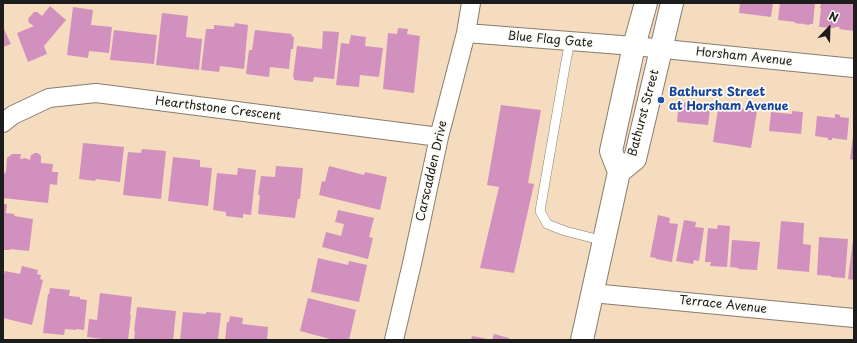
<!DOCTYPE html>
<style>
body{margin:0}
#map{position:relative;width:857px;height:343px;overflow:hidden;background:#f5dcbf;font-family:"Playpen Sans",sans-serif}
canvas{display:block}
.frame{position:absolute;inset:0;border:4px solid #1c1c1c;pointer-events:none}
.north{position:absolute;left:809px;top:8px;width:40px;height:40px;-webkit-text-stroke:3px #fdfcf7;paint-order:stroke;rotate:23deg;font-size:11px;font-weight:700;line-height:16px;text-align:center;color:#1c1c1c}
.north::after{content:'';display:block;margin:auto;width:14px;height:18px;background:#1c1c1c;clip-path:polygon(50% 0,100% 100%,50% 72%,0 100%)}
</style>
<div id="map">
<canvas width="857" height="343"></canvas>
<div class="frame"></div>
<div class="north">N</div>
</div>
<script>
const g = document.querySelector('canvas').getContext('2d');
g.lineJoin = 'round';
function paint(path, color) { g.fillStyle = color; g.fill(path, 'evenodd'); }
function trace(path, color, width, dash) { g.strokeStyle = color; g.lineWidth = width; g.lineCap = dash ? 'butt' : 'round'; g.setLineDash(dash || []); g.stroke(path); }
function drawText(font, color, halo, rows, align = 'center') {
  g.font = font + ' "Playpen Sans",sans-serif'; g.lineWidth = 3.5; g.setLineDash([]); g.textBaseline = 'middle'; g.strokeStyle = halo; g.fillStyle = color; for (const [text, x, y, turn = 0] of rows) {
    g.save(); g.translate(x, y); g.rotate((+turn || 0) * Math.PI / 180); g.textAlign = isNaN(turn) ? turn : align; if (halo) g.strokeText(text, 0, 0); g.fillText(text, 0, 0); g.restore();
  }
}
paint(new Path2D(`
 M740,3H773L771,17L739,13Z
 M780,3H815L813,24H810L809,25L803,24L802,23L801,24L795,23V22L778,20Z
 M821,3H854V31L839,29L840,27H835L834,28L819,27L821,8H820Z
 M50,6L66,20L44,46L47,54L28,62L17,33L34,26L29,23L28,19L34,12H37L42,16Z
 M73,7L93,10L91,25L112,27L109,53L89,51L88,58L67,55Z
 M162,13L188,16L186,37L202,39L199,70L156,65Z
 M235,23L248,25L244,69L220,66L219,72L201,70L206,29H214V25L234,27Z
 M3,27L11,44L3,47Z
 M398,28L408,29L407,34L420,36L414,93L383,89L388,33L397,34Z
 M114,30L157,35L154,64L110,60Z
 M255,30L292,34L291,36L294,37L293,49H291L289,69L270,67L269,77L246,74L249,50H252Z
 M323,31L339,32L334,79L314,77L313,82L294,80V77H293L297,46L322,49Z
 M351,35L366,37L365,46L383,48L379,77L360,75L359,87L336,85L341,43L349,44Z
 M679,102L700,104V102L711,103L708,125L677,122Z
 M719,102L736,105V107L745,109L748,106L755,108L757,111L751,148L713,142Z
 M501,105L541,110L528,183L534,184L514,273L480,268L499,187L487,185Z
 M792,111L803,112L801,134L769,131L771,112L792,114Z
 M835,114L840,115V117L849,118L847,140L832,138V140H828V138L815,136L817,116L835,118Z
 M853,136H854V160L850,159Z
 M83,143L124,147L120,182L96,179L95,181L79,179Z
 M142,149L166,151L161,199L123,195L128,152L141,153Z
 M35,153H38L41,156V163L53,164L52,172H58L57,185L50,184L48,203L3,198V174L5,173L6,171L7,158L12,154H21L20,159L25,158L30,160L31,155Z
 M173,157L200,160V167L212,168L208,206L168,201Z
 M276,166L303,168L300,199H298L295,218L258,214L260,195H258L261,176L275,177Z
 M329,166L364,175L365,172L387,177L380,210L319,195L322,181L325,182Z
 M238,168L256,170L251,215L243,214V218L226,216V212L213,210L217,173L237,175Z
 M3,204H7L6,213L15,214L14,216L33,219L29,251L10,249V250H3Z
 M338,210L374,218L369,237L373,238L368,259L322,247L326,232L341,236L344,224L335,222Z
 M658,215L670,218L669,223L678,224L672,262L656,259V258L650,257Z
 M684,220L696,222L695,227L704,228L699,261L694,260L693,264L676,261Z
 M781,221L804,223L803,244L811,245L809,272L777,269Z
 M718,225L730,226L727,267L710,266L711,262H705L708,228L717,229Z
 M819,237L848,239L845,278L831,277V276L817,275Z
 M732,240L760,242L757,270L738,269L739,268L730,267Z
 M853,240H854V280L848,279Z
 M318,258L348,265L349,261L367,265L359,302L311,292Z
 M22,266L38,270L37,274L41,275L40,279L43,280L32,325L3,318V279L5,271L20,274Z
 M50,288L70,290L69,296L80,297V299L87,300L84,330L76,329V330L65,329L64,335L43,333L48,294H49Z
 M100,293L132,297L130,315H131L128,340H110L87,337L89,319L97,320Z
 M308,298L356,310L349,340H330V339L300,331Z
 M137,307L176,311L173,340H134L135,331H134Z
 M183,312L206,314V312L221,313L218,340H180Z
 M230,316L243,318L242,324L268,327L267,340H225L227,322H229Z
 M494,334L509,338V340H492Z
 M472,336L488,339V340H471Z`), '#d290be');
const service = new Path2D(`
 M570,41L566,61L540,211L547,224L565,231L604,241`);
const minor = new Path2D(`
 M466,33L634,46L854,68
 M3,123L13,115L49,98L96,93L439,137
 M592,293L854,318
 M394,340L413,259L439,137L466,33L471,3`);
const secondary = new Path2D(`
 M619,172L635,159L672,3
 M582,340L619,172L611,151L634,46L646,3`);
trace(service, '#887c6e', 10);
trace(minor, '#887c6e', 20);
trace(secondary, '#887c6e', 24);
trace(service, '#fff', 9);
trace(minor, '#fff', 18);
trace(secondary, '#fff', 22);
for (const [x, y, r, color] of [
 [661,100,4,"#1a4fb4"]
]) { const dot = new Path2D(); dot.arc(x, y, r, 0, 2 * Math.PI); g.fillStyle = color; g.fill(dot); trace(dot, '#fdfcf7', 1.5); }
drawText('12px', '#1c1c1c', '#fdfcf7', [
 ["Blue Flag Gate",550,40,5],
 ["Horsham Avenue",744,57,6],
 ["Hearthstone Crescent",218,109,7],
 ["Bathurst Street",644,113,-75],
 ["Carscadden Drive",432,171,-77],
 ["Terrace Avenue",723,305,6]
]);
drawText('bold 12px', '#164399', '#fdfcf7', [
 ["Bathurst Street",669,93],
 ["at Horsham Avenue",669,107]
], 'left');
</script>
